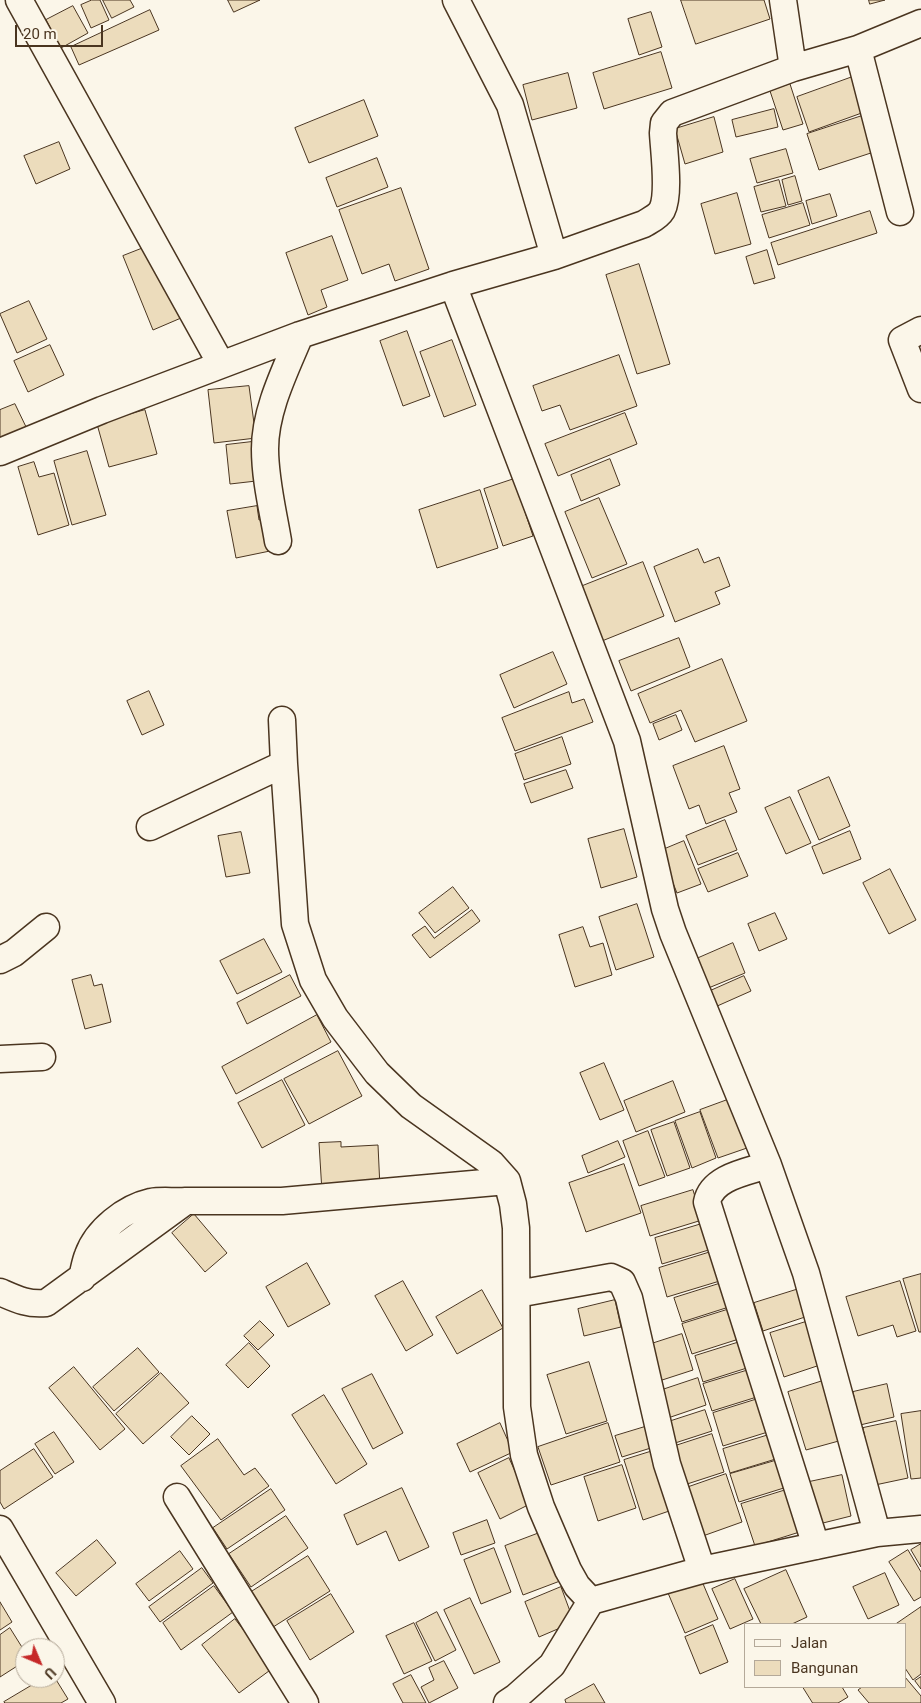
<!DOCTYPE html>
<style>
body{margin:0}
#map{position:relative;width:921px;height:1703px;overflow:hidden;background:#fbf6e9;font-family:Roboto,sans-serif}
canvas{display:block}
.legend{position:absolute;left:744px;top:1623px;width:162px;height:65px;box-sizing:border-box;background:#fbf6e9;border:1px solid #b4a999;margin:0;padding:6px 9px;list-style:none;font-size:15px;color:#4a3520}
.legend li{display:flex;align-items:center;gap:10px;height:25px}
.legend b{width:25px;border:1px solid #b4a999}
.north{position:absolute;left:15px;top:1638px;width:50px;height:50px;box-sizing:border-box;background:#fbf6e9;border:1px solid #b4a999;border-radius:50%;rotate:135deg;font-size:14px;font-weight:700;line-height:20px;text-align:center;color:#4a3520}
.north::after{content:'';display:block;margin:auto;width:18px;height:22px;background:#c62828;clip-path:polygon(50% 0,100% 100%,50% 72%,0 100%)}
.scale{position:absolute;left:15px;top:25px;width:88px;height:22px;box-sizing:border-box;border:2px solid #4a3520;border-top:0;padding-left:6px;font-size:15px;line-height:18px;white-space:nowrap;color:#4a3520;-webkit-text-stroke:4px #fbf6e9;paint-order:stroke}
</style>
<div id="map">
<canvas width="921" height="1703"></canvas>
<ul class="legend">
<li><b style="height:6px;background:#fbf6e9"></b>Jalan</li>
<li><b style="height:14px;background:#ecdcbc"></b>Bangunan</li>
</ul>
<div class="north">U</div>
<div class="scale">20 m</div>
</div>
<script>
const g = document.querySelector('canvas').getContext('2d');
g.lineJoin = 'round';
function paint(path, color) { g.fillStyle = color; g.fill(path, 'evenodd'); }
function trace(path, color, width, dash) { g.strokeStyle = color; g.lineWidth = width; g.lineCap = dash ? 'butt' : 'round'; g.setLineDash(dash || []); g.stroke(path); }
const building = new Path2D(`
 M92,0H100L109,20L91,28L81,5Z
 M103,0H130L134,7L112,18Z
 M228,0H260L234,12Z
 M681,0H764L770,19L696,44Z
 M869,0H885L870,4Z
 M73,6L88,33L61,48L46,20Z
 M150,10L159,30L79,65L71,47Z
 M651,12L662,47L639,55L628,19Z
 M661,52L672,88L604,109L593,73Z
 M568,73L577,108L532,120L523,85Z
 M858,75L870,110L809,132L797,97Z
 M790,84L803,124L783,130L770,91Z
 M364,100L378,136L309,163L295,128Z
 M774,109L778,127L736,137L732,120Z
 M868,114L880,150L819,170L807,134Z
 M714,117L723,152L685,164L675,129Z
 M59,142L70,169L36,184L24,156Z
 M786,149L793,173L757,183L750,159Z
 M377,158L388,187L337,207L326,178Z
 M795,176L802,201L788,205L782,180Z
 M779,180L786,206L761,212L754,187Z
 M401,188L429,269L395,281L389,264L362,274L339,210Z
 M737,193L751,244L715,254L701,204Z
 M830,194L837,216L812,224L806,201Z
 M803,203L810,225L769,238L762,215Z
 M870,211L877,233L778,265L771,243Z
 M332,236L348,280L321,290L327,307L308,315L286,253Z
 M151,245L181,318L153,330L123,256Z
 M767,250L775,278L754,284L746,257Z
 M639,264L670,364L637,374L606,275Z
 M29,301L47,339L17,353L0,314Z
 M407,331L430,396L403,406L380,341Z
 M452,340L476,405L444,417L420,352Z
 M50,345L64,375L28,392L14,361Z
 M619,355L637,406L570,430L560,405L542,411L533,386Z
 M249,386L256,438L214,443L208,390Z
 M15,404L28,431L0,444V410Z
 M145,410L157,454L109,467L97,424Z
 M625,413L637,444L558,476L545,444Z
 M260,441L265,480L230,484L226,445Z
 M87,451L106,515L72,525L54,461Z
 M610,459L620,485L581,501L571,475Z
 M34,462L39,477L54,473L69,525L38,535L18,467Z
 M514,479L533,536L503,546L484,489Z
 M480,490L498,548L437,568L419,510Z
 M599,498L627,564L592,578L565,512Z
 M257,506L259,520L264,519L270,551L236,558L227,511Z
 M698,549L704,563L719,557L730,586L715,592L720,604L675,622L654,567Z
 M643,562L664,616L597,643L575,589Z
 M679,638L690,667L631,691L619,661Z
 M553,652L567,684L514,708L500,675Z
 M722,659L747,721L695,742L681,710L650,723L638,694Z
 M149,691L164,725L142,735L127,701Z
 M569,692L572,703L584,699L593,722L515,751L502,718Z
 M676,715L682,730L659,740L653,724Z
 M562,737L571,764L524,780L515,754Z
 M724,746L740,789L729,793L737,812L706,824L699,805L689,809L673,766Z
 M566,770L573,788L531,803L524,784Z
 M829,777L850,826L819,840L798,791Z
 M790,797L811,843L786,854L765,808Z
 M725,820L737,850L698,865L686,836Z
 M624,829L637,877L601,888L588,839Z
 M850,831L861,859L823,874L812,847Z
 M241,832L250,873L226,877L218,836Z
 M684,841L701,884L677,893L660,851Z
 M738,853L748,876L708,892L698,869Z
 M890,869L916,920L889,934L863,883Z
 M453,887L469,908L435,933L419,913Z
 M637,904L654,957L616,970L599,917Z
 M472,910L480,921L430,958L412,935L425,926L434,938Z
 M775,913L787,939L759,951L748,924Z
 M583,927L590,947L603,943L612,975L575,987L559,935Z
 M264,939L282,972L237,994L220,961Z
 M733,943L745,973L706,989L694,960Z
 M91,975L94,986L102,984L111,1022L85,1029L72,980Z
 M290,975L301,996L247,1024L237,1003Z
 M744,976L751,991L715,1007L708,992Z
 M317,1015L331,1042L236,1094L222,1067Z
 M338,1051L362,1096L309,1124L284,1079Z
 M604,1063L624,1110L600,1120L580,1073Z
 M282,1080L305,1125L262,1148L238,1103Z
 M673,1081L685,1112L636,1132L624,1101Z
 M730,1099L747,1148L718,1158L700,1110Z
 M700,1112L716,1158L692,1168L675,1121Z
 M674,1122L690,1168L667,1176L651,1130Z
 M648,1131L665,1177L639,1186L623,1141Z
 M618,1141L625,1157L588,1173L582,1156Z
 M341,1142V1147L378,1145L380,1188L322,1192L319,1143Z
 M624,1164L641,1213L586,1232L569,1183Z
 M693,1190L702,1220L650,1236L641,1206Z
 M194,1214L227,1253L205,1272L172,1233Z
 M705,1223L712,1249L662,1264L655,1238Z
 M714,1251L723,1280L667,1297L659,1268Z
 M307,1263L330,1304L288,1327L266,1287Z
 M921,1274V1332H919L903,1279Z
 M403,1281L433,1335L406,1351L375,1296Z
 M900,1281L916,1331L897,1337L893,1325L858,1336L846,1297Z
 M725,1282L732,1306L682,1322L674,1298Z
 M802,1288L811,1315L763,1331L754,1303Z
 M482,1290L503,1328L457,1354L436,1317Z
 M615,1300L621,1327L584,1336L578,1309Z
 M733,1308L742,1338L692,1354L682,1324Z
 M812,1320L826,1363L784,1377L770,1333Z
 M260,1321L274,1335L258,1350L244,1336Z
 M682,1334L693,1370L656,1382L645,1346Z
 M743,1341L750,1367L703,1382L695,1356Z
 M249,1343L270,1366L248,1388L226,1365Z
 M138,1348L159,1372L114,1411L93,1387Z
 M589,1362L607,1421L566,1434L547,1375Z
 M74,1367L125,1429L100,1450L49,1388Z
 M752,1369L760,1396L712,1411L703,1384Z
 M161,1373L189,1403L143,1444L116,1414Z
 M372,1374L403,1433L373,1449L342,1389Z
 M698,1378L706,1405L665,1419L656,1392Z
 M829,1379L846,1439L806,1450L788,1392Z
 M887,1384L894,1417L860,1425L853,1392Z
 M324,1395L367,1464L336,1484L292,1415Z
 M761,1398L771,1431L723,1446L713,1413Z
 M705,1410L712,1431L672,1444L665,1423Z
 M921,1411V1478L911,1479L901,1414Z
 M192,1416L210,1434L189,1455L171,1437Z
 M896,1421L908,1478L875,1485L863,1428Z
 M500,1423L513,1452L470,1472L457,1444Z
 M608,1423L620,1462L551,1485L538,1447Z
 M648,1426L654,1447L622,1457L615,1436Z
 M54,1432L74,1462L55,1474L35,1444Z
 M712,1434L724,1472L681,1486L669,1448Z
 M772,1434L779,1458L730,1473L723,1449Z
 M218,1439L244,1475L255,1468L269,1486L221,1520L181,1466Z
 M34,1449L53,1477L4,1509L0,1502V1471Z
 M656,1450L675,1509L643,1520L624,1460Z
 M509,1458L530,1504L500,1519L478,1473Z
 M778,1460L787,1487L739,1502L730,1474Z
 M622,1465L636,1508L598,1521L584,1477Z
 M726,1474L742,1522L700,1537L683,1489Z
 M842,1475L851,1516L819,1524L809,1482Z
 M402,1488L429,1547L399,1561L386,1531L357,1545L344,1515Z
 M271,1489L285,1510L227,1549L213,1528Z
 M786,1490L806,1530L755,1546L741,1504Z
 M286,1516L308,1548L251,1587L229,1554Z
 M487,1520L495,1543L461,1555L453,1533Z
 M542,1532L560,1581L523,1595L505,1546Z
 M97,1540L116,1563L76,1596L56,1573Z
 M921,1544V1567L911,1550Z
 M494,1548L511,1592L481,1604L464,1560Z
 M908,1550L921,1572V1597L914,1601L889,1562Z
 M180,1551L193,1569L149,1601L136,1584Z
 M308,1556L330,1591L270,1629L248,1594Z
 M202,1568L213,1583L160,1622L149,1607Z
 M786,1570L807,1617L792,1624H761L744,1589Z
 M885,1573L899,1605L868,1619L853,1587Z
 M701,1579L718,1619L685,1633L668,1593Z
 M735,1579L753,1619L730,1629L712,1589Z
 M214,1586L233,1612L181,1650L163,1623Z
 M561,1587L574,1622L539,1637L525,1602Z
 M331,1594L354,1632L310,1660L287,1621Z
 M470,1598L500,1662L474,1674L444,1610Z
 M0,1602L12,1622L0,1630Z
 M921,1607V1674L913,1680L905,1668V1624H896Z
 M437,1612L456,1650L435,1661L416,1623Z
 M235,1619L273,1668L239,1693L202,1645Z
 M414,1623L432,1661L404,1674L386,1636Z
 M713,1625L728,1662L700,1674L685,1637Z
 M10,1628L25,1652V1661L0,1677V1635Z
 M444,1661L458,1688L429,1703L421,1687L434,1680L429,1668Z
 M411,1675L426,1703H403L393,1684Z
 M905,1677L921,1696V1703H869L858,1690L862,1687H905Z
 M921,1677V1689L915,1681Z
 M44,1678H55L68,1699L61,1703H5L4,1702Z
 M594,1684L605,1703H566L565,1700Z
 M803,1687H842L848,1697L838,1703H813Z`);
paint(building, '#ecdcbc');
trace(building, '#4a3520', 1);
const street = new Path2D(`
 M19,0L221,364
 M456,0L510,105L554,256
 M783,0L793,68
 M858,49L900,212
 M453,285L627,741L665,909L673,933L768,1165L806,1273L877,1533
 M921,330L902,340L921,389
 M0,452L102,410L300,335L453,285L554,256L644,224C650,220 658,217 662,210C670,194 664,152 663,133L664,123L672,113L793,68L858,49L921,23
 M278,541C273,511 265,480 265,449C265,410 285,371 300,335
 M282,720L284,764
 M150,827L284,764L295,924L313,980L335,1018L377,1073L411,1106L491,1163L507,1181L513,1204L516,1228L517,1407L524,1455L541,1507L568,1570L577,1586L591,1601
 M0,960L14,953L46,927
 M0,1059L42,1057
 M768,1165C747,1172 712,1177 707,1202L816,1546
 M82,1278C84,1270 85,1262 88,1255C97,1230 125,1208 151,1202C162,1200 175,1202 186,1201
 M0,1292C16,1299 28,1305 46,1303L186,1201H282L507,1181
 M517,1294L611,1277L622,1282L629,1298L667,1464L702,1570
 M177,1497L305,1703
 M0,1529L102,1703
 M507,1703L516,1697L552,1665L591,1601L702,1570L877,1533L921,1529`);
trace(street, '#4a3520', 29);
trace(street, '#fbf6e9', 26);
</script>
